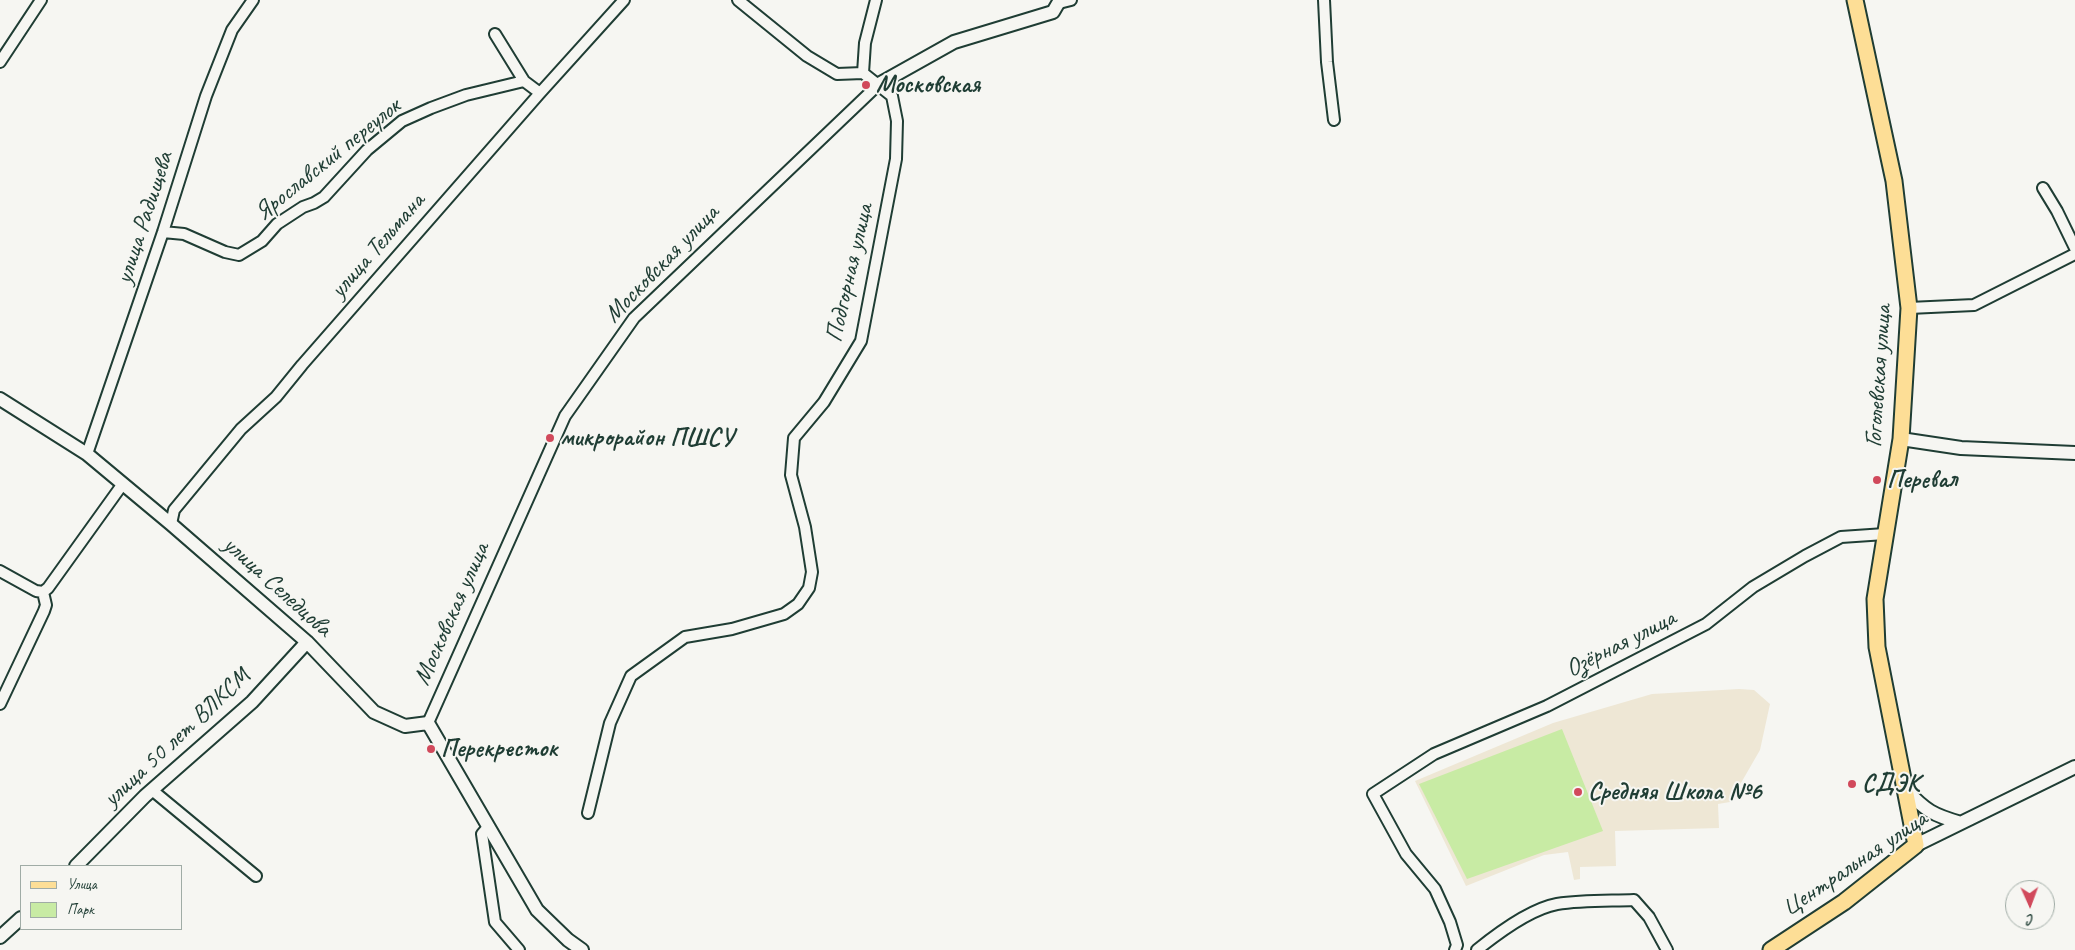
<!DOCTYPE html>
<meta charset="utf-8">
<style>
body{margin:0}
#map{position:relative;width:2075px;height:950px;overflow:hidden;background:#f6f6f2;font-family:Caveat,sans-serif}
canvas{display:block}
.legend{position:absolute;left:20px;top:865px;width:162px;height:65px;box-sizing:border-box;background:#f6f6f2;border:1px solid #a0aca6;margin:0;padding:6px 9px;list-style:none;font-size:15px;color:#1f3d34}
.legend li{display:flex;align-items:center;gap:10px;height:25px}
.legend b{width:25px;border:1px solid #a0aca6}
.north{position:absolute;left:2005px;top:880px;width:50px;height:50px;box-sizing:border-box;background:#f6f6f2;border:1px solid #a0aca6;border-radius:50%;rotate:178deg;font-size:14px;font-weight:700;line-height:20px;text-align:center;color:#1f3d34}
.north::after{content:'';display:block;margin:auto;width:18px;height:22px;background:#d1495b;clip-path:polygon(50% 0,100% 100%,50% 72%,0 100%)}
</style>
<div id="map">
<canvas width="2075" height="950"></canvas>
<ul class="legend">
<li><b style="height:6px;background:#fdde96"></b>Улица</li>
<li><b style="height:14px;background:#c8eba4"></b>Парк</li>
</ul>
<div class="north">С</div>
</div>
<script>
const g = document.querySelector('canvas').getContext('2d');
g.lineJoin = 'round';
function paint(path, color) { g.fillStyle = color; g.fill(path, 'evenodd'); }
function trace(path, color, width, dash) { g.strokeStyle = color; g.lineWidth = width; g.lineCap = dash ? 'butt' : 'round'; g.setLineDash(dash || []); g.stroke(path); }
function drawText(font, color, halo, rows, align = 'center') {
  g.font = font + ' Caveat,sans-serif'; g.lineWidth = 4; g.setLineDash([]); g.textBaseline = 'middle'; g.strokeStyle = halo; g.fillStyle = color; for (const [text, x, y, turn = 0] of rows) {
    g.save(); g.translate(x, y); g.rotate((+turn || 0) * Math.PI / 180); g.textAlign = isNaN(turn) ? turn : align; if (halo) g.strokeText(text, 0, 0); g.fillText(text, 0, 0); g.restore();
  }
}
paint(new Path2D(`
 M1739,689L1754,690L1770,704L1760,750L1730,802L1718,804L1719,828L1615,831L1616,866L1580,867V879L1574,880L1568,852L1544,855L1466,886L1415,781L1553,723L1652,694Z`), '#eee7d5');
paint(new Path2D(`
 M1562,729L1603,831L1467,879L1419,784Z`), '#c8eba4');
const minor = new Path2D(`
 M738,0L807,56L837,74L863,73
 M1324,0L1327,62L1334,120
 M1059,3L1071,0
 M495,34L524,81L540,93
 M0,62L41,0
 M2043,188L2057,211L2075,248
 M163,232L184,234L225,252L239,255L262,241L277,224L303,207L314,203L324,197L367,150L402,121L431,108L466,95L524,81
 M1909,308L1974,305L2075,254
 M87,454L163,232L206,96L232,30L253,0
 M171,524L174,510L241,429L276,397L302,365L540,93L624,0
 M0,571L36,591L43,592
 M43,592L48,588L122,485
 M0,704L44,611L46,605L43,592
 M428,723L565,416L634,318L879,84
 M152,790L256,876
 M588,813L610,723L631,676L685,637L732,629L784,614L798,604L809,588L812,572L805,527L791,475L794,438L824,402L861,341L896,159L897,121L892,96L863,73L865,43L876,0
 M488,827L482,834L495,922L519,950
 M1455,950L1457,945L1450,922L1435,889L1406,854L1373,794L1434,754L1547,706L1706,624L1753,587L1805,556L1841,537L1885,534
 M1477,950C1498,933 1530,909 1557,904C1582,900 1609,901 1634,900L1649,917L1667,950`);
const tertiary = new Path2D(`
 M879,84L954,42L1053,12L1060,0
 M0,399L87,454L171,524L307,642L374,712L405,726L428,723L537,910L568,940L582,950
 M1901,439L1961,448L2075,453
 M1905,789C1926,811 1933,815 1961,823
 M1916,845L2075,767
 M76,866L145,796L252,702L307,642
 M0,937L21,918`);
const primary = new Path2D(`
 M1771,950L1844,902L1916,845L1877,647L1875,599L1901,439L1909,308L1894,181L1855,0`);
trace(minor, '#1f3d34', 14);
trace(tertiary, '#1f3d34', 16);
trace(primary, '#1f3d34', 19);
trace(minor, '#f6f6f2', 10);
trace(tertiary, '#f6f6f2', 12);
trace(primary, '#fdde96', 15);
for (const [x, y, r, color] of [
 [866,85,5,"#d1495b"],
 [550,438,5,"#d1495b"],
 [1877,480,5,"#d1495b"],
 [431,749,5,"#d1495b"],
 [1852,784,5,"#d1495b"],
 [1578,792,5,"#d1495b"]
]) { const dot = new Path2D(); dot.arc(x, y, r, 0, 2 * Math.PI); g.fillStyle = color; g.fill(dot); trace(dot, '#f6f6f2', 2); }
drawText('bold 25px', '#1f3d34', '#f6f6f2', [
 ["Московская",876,85],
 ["микрорайон ПШСУ",560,438],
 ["Перевал",1887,480],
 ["Перекресток",441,749],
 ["СДЭК",1862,784],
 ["Средняя Школа №6",1588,792]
], 'left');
drawText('25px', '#1f3d34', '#f6f6f2', [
 ["Ярославский переулок",328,160,-39],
 ["улица Радищева",145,218,-72],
 ["улица Тельмана",378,246,-49],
 ["Московская улица",662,264,-46],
 ["Подгорная улица",850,273,-77],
 ["Гоголевская улица",1879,376,-86],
 ["улица Селедцова",277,587,42],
 ["Московская улица",452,614,-66],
 ["Озёрная улица",1621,644,-27],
 ["улица 50 лет ВЛКСМ",177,738,-43],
 ["Центральная улица",1855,864,-34]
]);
</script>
